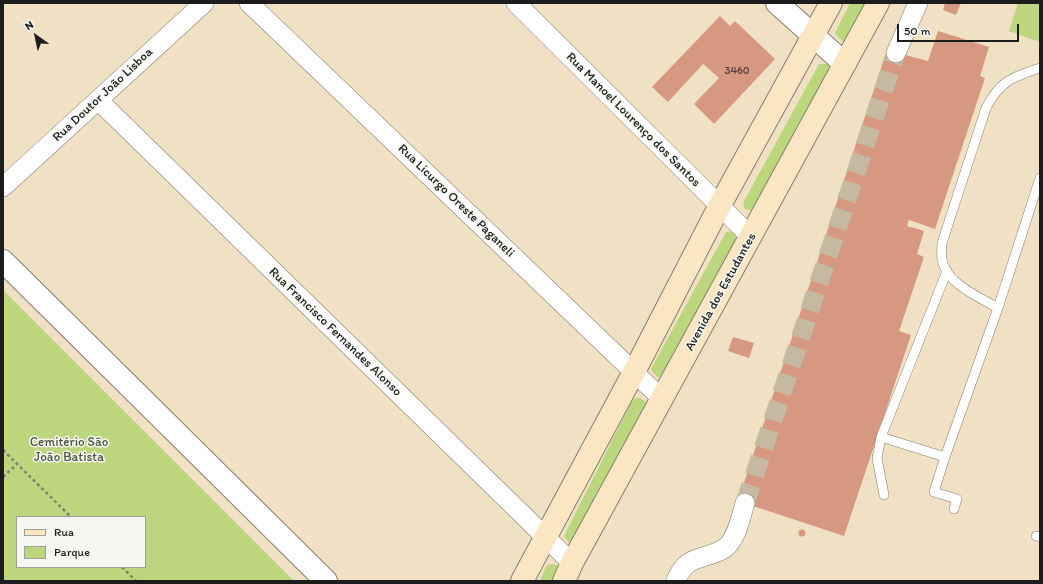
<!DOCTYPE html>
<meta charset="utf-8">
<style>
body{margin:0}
#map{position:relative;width:1043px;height:584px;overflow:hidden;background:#f0e0c4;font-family:Itim,sans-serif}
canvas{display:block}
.frame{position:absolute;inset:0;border:4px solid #1c1c1c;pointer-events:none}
.legend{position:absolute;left:16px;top:516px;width:130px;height:52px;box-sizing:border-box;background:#f6f6f2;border:1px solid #9f9f9c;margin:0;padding:5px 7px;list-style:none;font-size:12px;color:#1c1c1c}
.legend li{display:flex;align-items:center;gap:8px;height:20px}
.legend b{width:20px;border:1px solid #9f9f9c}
.north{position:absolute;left:16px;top:16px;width:40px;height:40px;-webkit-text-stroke:3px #f6f6f2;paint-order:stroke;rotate:327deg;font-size:11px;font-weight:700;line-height:16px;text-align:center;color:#1c1c1c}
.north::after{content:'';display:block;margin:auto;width:14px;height:18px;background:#1c1c1c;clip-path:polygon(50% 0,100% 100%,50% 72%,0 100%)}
.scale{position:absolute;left:897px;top:24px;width:122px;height:18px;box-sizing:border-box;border:2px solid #1c1c1c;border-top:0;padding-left:5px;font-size:12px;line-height:14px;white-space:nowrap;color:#1c1c1c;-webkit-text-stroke:3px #f6f6f2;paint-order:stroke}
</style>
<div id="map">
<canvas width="1043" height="584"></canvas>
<div class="frame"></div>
<ul class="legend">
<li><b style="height:5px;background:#fbe6c4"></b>Rua</li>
<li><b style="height:11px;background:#bbd67c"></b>Parque</li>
</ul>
<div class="north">N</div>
<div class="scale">50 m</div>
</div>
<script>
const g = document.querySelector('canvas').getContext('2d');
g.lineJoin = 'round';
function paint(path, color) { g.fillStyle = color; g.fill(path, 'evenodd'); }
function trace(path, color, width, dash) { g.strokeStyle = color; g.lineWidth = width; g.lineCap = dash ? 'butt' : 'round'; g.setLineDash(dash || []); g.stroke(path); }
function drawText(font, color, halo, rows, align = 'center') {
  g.font = font + ' Itim,sans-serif'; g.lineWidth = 3; g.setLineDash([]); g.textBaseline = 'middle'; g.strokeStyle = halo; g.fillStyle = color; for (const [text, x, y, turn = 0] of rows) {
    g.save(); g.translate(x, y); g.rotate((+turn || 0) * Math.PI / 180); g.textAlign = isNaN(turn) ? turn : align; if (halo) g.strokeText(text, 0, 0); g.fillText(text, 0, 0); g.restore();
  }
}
paint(new Path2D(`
 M850,3H870L850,41L843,42L835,33Z
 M1018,3H1040V42L1009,31Z
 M819,64H828L834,70L753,211L745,209L743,203Z
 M732,231L737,235L739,242L664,376L657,377L651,369L726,232Z
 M3,290L294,581H3ZM17,517H145V567H17Z
 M640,398L647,403L576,542L570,544L564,536L633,399Z
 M551,564L557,565L560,571L556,581H540L546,566Z`), '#bbd67c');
paint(new Path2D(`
 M945,3H961L956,15L943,10Z
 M720,16L730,26L735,21L775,59L714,124L694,104L719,78L703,64L668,102L652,87Z
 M938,31L989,47L980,76L985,78L935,229L909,220L907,226L924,231L917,254L924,257L899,331L911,335L844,536L738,501L887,50L928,61Z
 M733,337L754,343L749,358L728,351Z
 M798.5 533a3.5 3.5 0 1 1 7 0a3.5 3.5 0 1 1-7 0Z`), '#d79881');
trace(new Path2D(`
 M745,503L896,53`), '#c6b9a2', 19, [19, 10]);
const service = new Path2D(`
 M998,308C979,297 945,283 942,259C941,254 942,248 942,243L986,108C1000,81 1012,77 1040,68
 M881,437L945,457L998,308L1040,178
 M945,457L934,492L957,499L954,509
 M884,495L877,458L881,437L947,271
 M1036,536L1040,537`);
const minor = new Path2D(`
 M249,3L662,399
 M516,3L751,237
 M896,53L918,3
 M98,100L572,563
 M3,187L204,3
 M676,581C686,553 705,561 725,548C737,539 741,516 745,503`);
const tertiary = new Path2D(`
 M777,3L845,64
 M3,261L326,581`);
const secondary = new Path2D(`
 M522,581L634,372L720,205L831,3
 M564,581L572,563L878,3`);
trace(service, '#867e70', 10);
trace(minor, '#867e70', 20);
trace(tertiary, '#867e70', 24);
trace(secondary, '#867e70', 24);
trace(new Path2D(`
 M3,450L71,517
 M3,477L17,464
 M122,567L136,581`), '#867e70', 2.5, [3, 3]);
trace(service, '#fff', 9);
trace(minor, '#fff', 19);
trace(tertiary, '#fff', 22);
trace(secondary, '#fbe6c4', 22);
drawText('11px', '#4b3b35', null, [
 ["3460",737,71]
]);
drawText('13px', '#1c1c1c', '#f6f6f2', [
 ["Rua Doutor João Lisboa",103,95,-43],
 ["Rua Manoel Lourenço dos Santos",633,120,45],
 ["Rua Licurgo Oreste Paganeli",456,201,44],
 ["Avenida dos Estudantes",721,292,-61],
 ["Rua Francisco Fernandes Alonso",335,332,44]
]);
drawText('13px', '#4c5439', '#f6f6f2', [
 ["Cemitério São",69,443],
 ["João Batista",69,458]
]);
</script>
